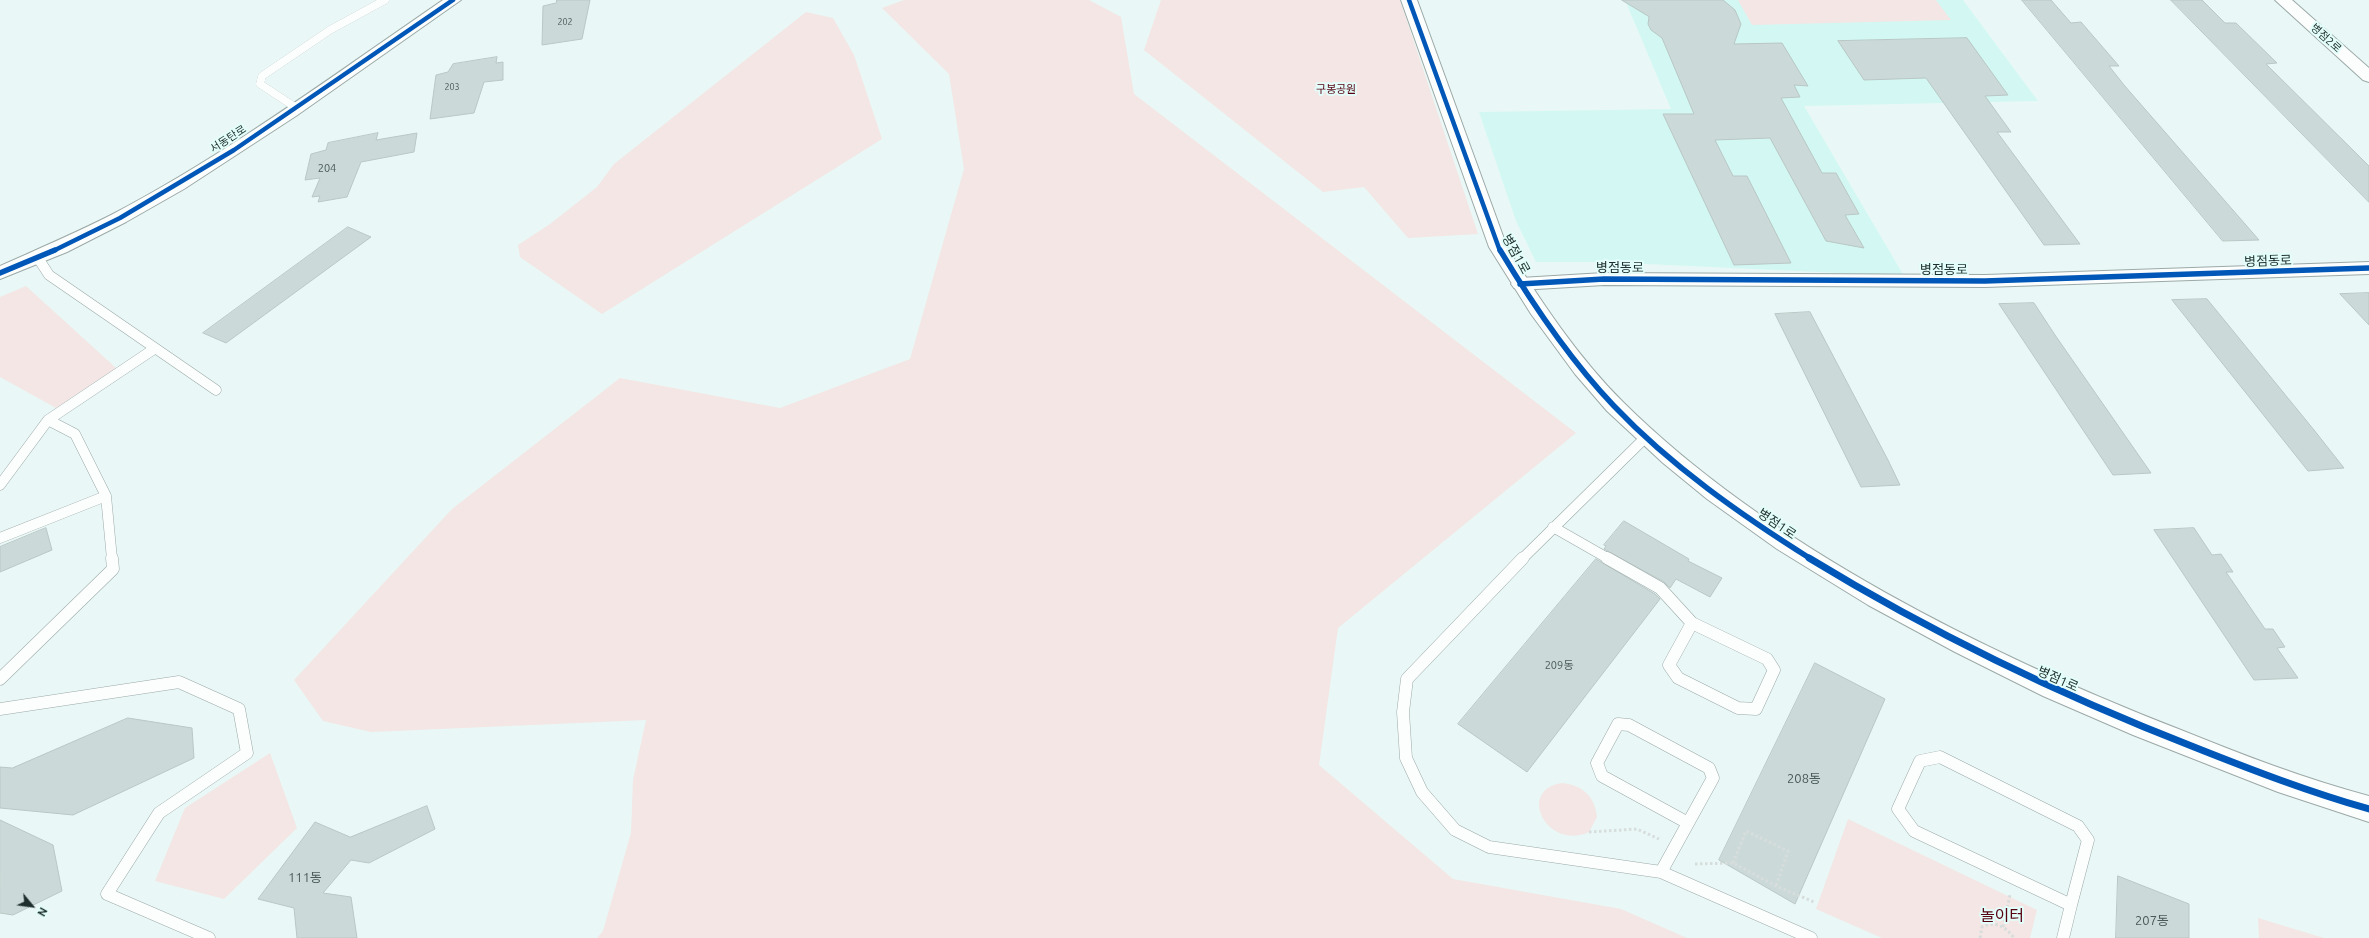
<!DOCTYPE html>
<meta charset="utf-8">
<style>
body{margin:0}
#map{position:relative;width:2369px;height:938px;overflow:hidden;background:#e9f8f6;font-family:Ubuntu,sans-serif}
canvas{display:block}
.north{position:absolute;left:12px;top:886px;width:40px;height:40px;-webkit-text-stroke:3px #e3fefa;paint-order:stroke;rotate:119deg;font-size:11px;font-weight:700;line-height:16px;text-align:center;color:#1e2f2d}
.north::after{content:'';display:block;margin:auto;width:14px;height:18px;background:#1e2f2d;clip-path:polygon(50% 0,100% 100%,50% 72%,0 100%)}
</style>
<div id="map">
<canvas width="2369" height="938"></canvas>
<div class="north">N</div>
</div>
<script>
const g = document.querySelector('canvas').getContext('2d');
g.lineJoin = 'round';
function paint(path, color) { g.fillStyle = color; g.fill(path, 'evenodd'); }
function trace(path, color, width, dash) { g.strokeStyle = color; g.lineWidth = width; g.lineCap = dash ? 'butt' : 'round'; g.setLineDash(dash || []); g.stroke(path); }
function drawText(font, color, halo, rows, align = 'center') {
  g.font = font + ' Ubuntu,"Noto Sans KR",sans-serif'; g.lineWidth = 4; g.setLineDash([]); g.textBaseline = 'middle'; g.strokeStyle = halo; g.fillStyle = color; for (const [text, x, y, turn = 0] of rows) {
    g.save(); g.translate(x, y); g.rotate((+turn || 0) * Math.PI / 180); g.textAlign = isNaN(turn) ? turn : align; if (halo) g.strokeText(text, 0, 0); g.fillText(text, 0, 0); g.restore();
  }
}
paint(new Path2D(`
 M1625,0H1963L2038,101L1804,106L1904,276L1603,262H1536L1516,221L1479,112L1671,109Z`), '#d3f8f3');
paint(new Path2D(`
 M904,0H1089L1121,17L1134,94L1576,433L1338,628L1319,765L1453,879L1621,909L1687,938H597L603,931L631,833L633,780L646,720L371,732L323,721L294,680L452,509L620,378L780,408L910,359L964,169L949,74L882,8Z
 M1161,0H1400L1478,234L1408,238L1364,187L1323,192L1144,50Z
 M1738,0H1936L1951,20L1752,25Z
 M806,12L833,18L854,55L882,139L602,314L520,257L518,245L550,224L597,187L614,164Z
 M26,286L116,368L56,408L0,377V297Z
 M270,753L297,828L224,899L155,881L185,808Z
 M1562,783C1582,785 1595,796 1597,817L1589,832C1547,851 1516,790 1562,783Z
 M1848,819L2037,910L2030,938H1882L1816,909Z
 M2258,918L2324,938H2259Z`), '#f3e6e4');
const building = new Path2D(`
 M557,0H590L582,39L542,45L543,6L556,3Z
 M1622,0H1723L1735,10L1741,24L1734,44L1782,43L1808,86L1794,85L1800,97L1781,98L1822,173H1836L1859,214L1845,215L1864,248L1826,241L1770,138L1715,140L1733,176H1747L1791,263L1734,265L1663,114H1694L1662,38L1651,30L1648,24L1649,17Z
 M2022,0H2051L2071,23L2081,22L2119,66H2109L2124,85L2259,240L2223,241Z
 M2171,0H2202L2225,23H2236L2277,63L2266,64L2369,166V202Z
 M1967,38L2008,95L1985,96L2011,132H1997L2080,244L2044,245L1926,78L1864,80L1838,41Z
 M497,57L496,63L503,62V80L484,82L474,113L430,119L436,75L448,72L453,64Z
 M378,133L376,140L417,133L414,152L361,162L347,197L318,202L320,196L312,197L320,178L305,180L311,154L326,150L328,143Z
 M348,227L371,237L226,343L203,333Z
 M2369,293V325L2340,294Z
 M2207,299L2314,430L2344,468L2308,471L2172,300Z
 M2034,303L2055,335L2151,473L2113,475L1999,304Z
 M1810,312L1888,460L1900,485L1861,487L1775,314Z
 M1624,521L1689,559L1688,561L1722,578L1710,597L1676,579L1670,588L1664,582L1604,549L1606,546L1604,545Z
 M46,528L52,550L0,572V547Z
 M2194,528L2212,555L2221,554L2233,572H2226L2265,629H2273L2285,647L2277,648L2298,678L2254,680L2154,530Z
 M1596,559L1655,594L1660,599L1527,772L1458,724Z
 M1815,663L1885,699L1795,904L1719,860Z
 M128,718L192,728L194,758L73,815L0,808V767L12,768Z
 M427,806L435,829L369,863L351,860L323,893L351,897L357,938H297L294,908L258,899L315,822L350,837Z
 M0,820L53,845L62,891L13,915L0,913Z
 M2118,876L2189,904V938H2116Z`);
paint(building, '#cbdad8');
trace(building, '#b9c7c5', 1);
const serviceFar2 = new Path2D(`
 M295,107L260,84L262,76L330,30L385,0`);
const serviceFar1 = new Path2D(`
 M38,258L49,275L216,390
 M48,420L75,434L106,496L112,559
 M0,485L48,420L154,349
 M1553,527L1609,559
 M0,538L106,496
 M1522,559L1647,436`);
const service = new Path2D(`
 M1523,558L1407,679L1403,712L1406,758L1422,792L1455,830L1489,847L1661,872L1811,938
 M1607,558L1660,588L1692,623
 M1692,623L1767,659L1774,670L1756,709L1738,708L1678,678L1669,665Z
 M0,679L113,569L112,558
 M0,709L179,682L239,709L247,753L159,813L107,894L209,938
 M1940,757L2078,826L2088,840L2071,905L1914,831L1898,809L1920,761Z
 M1661,872L1713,778L1709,768L1629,725L1618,724L1597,763L1602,776L1688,823
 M2063,938L2071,905`);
const minor = new Path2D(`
 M2369,262V274L1985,287L1604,285L1520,290L1514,288L1511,284L1514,280L1520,278L1604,273L1985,275Z`);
const tertiary = new Path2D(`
 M443,0H461L296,116L184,189L126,222L67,252L0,279V266C38,249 76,233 113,214C229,153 335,74 443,0Z
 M1401,0H1417L1507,247C1541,302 1578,357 1623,402C1769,547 1991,656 2181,730C2243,755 2305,779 2369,796V822L2278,792L2133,735L2043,696L1955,652L1868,605L1777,549L1707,499L1663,463L1607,411L1575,374L1531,314L1489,247Z
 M2275,0H2292L2369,68V82L2363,80Z`);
trace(serviceFar2, '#9ba9a7', 8);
trace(serviceFar1, '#9ba9a7', 11);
trace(service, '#9ba9a7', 13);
trace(minor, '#9ba9a7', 2);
trace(tertiary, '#9ba9a7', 2);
trace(new Path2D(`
 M1589,832L1637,829L1659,839
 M1733,863L1746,831L1788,851L1776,886
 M1695,864L1733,863L1776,886L1814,902
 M2003,927L2010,895
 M1980,938L1982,927C1995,920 2006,927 2014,938`), '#d7dddc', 3, [2.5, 2.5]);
trace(serviceFar2, '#fcfefe', 8);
trace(serviceFar1, '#fcfefe', 10);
trace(service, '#fcfefe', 12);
paint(minor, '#fcfefe');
paint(tertiary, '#fcfefe');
trace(new Path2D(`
 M1409,0L1500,251
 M53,251L120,218L234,150L453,0`), '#0057b8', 4.5);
trace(new Path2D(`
 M1500,250C1533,305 1570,360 1614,406C1671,466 1741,515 1811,559
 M0,273L55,250
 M1520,284L1604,279L1985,281L2369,268`), '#0057b8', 5.5);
trace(new Path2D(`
 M1809,558C1932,633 2060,695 2194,747C2252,770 2309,792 2369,809`), '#0057b8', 7);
drawText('9px', '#495a58', null, [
 ["202",565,22],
 ["203",452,87]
]);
drawText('11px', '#1e2f2d', '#e3fefa', [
 ["병점2로",2326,38,42],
 ["서동탄로",228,139,-33]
]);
drawText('11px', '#570311', '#e3fefa', [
 ["구봉공원",1336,89]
]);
drawText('11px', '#495a58', null, [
 ["204",327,168],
 ["209동",1559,665]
]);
drawText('13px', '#1e2f2d', '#e3fefa', [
 ["병점1로",1516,254,61],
 ["병점동로",2268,261,-2],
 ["병점동로",1620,268],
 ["병점동로",1944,270],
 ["병점1로",1777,524,34],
 ["병점1로",2058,679,24]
]);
drawText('13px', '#495a58', null, [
 ["208동",1804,779],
 ["111동",305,878],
 ["207동",2152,921]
]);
drawText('16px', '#570311', '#e3fefa', [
 ["놀이터",2002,916]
]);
</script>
